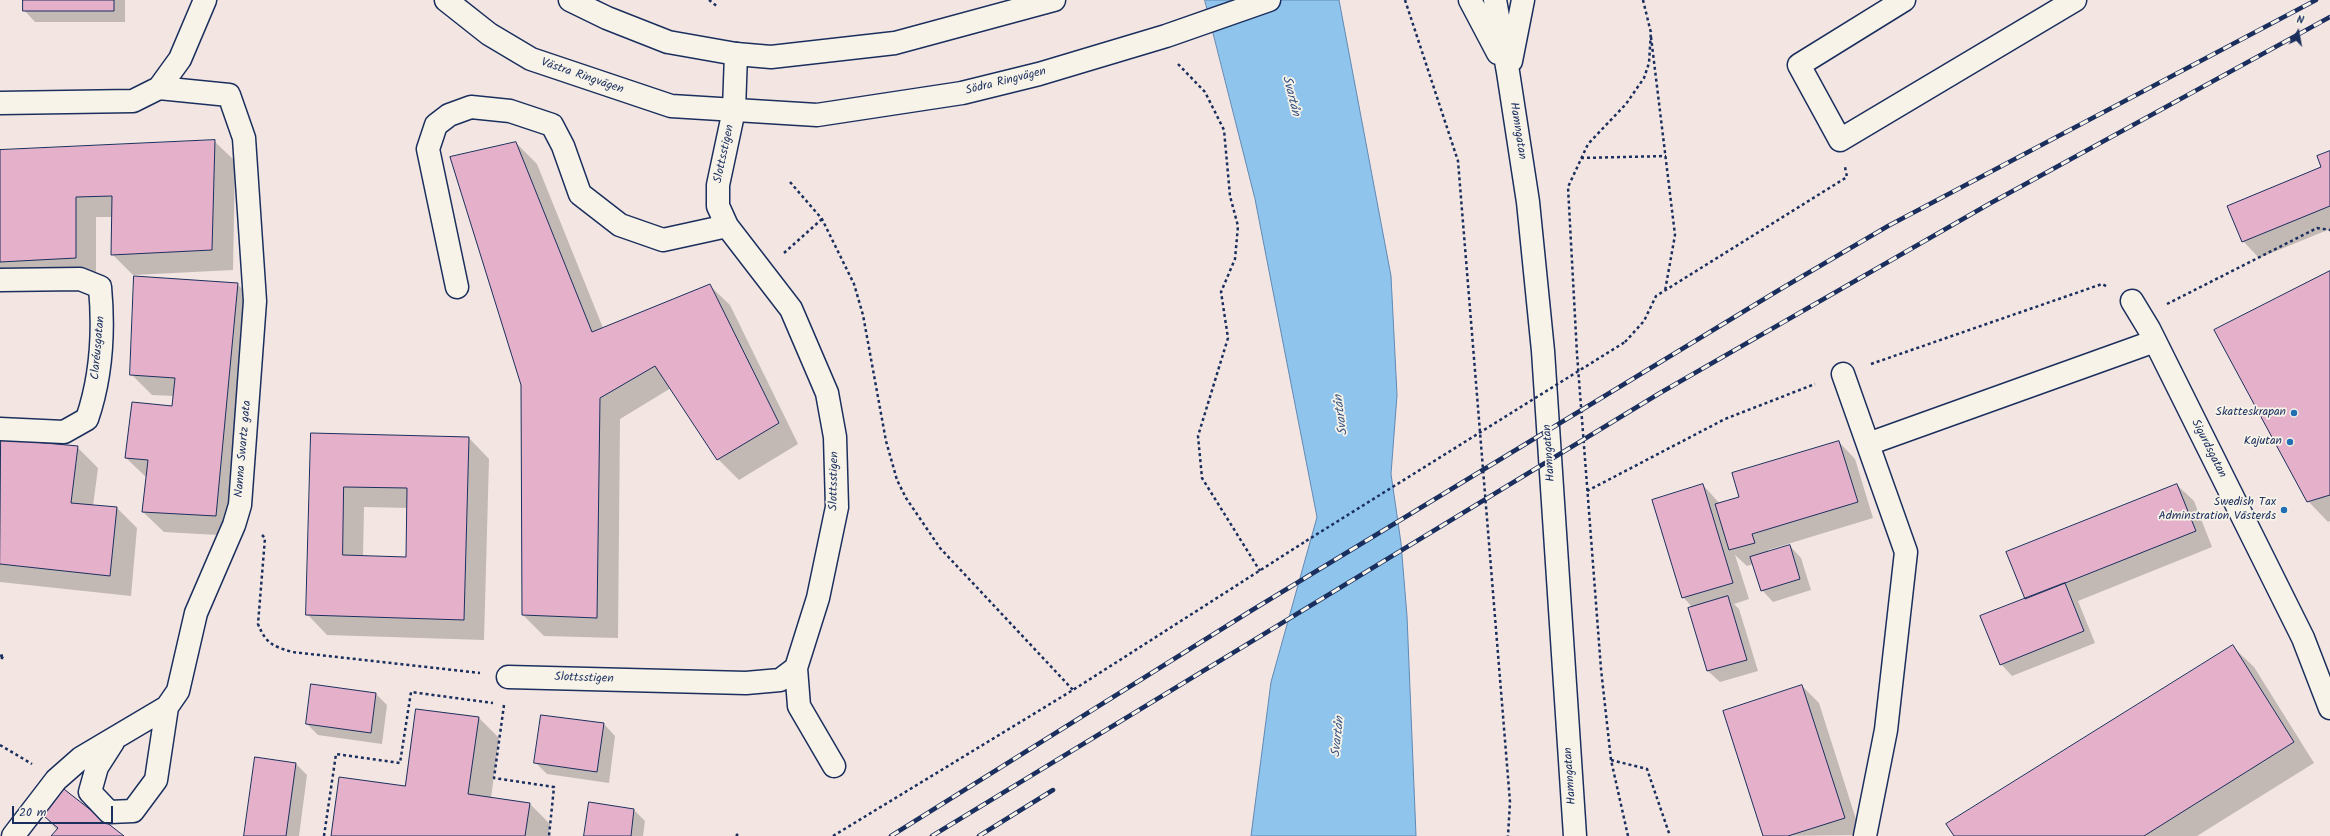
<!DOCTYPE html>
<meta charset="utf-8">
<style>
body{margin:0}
#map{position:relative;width:2330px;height:836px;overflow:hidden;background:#f3e6e2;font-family:Kalam,sans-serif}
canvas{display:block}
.north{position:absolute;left:2278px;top:12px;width:40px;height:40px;-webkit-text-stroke:3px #f7f3e8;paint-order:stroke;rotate:11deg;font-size:11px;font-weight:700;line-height:16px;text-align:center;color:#1b2f5e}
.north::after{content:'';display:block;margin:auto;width:14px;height:18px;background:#1b2f5e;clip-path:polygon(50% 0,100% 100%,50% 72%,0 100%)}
.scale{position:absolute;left:12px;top:806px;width:101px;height:18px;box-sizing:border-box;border:2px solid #1b2f5e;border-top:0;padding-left:5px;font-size:12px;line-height:14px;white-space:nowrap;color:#1b2f5e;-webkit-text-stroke:3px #f7f3e8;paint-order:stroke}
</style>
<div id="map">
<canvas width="2330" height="836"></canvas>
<div class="north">N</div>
<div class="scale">20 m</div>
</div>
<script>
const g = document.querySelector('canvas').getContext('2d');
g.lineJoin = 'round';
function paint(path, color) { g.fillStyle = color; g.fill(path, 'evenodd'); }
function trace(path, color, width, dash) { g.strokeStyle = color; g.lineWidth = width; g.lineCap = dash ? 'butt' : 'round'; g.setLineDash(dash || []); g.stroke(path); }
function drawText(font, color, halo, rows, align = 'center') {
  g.font = font + ' Kalam,sans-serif'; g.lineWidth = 3.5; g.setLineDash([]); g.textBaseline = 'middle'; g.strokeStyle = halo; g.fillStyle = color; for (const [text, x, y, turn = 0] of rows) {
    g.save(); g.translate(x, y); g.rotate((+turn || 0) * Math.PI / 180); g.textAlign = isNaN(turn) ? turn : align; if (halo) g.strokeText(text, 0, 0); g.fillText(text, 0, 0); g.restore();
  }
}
const water = new Path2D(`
 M1205,0H1339L1391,276L1397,395L1391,474L1401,543L1407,616L1416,836H1251L1271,682L1317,517L1255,199Z`);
paint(water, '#8fc4ec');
trace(water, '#6188b3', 1);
paint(new Path2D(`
 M24,0H125V22H35L24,10Z
 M214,141L235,161L233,270L133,275L112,254L113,217H96V278L0,283V151Z
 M516,143L537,164L603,328L709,285L730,305L798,444L739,480L718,459L671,388L620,419L618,638L544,636L523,615L522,384Z
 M2330,152V229L2259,258L2243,241L2323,168Z
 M2330,272V521L2328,522L2308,501Z
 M237,284L258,304L236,536L164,532L143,512L147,478L126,458L173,407L174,396L152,395L131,374Z
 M312,434L469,438L489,459L484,640L327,635L307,614ZM364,507L408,508L407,558L363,557Z
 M2,440L77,447L98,468L93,506L117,508L137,528L131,596L0,582V465Z
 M1839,442L1855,459L1873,518L1768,550L1769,553L1790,546L1801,558L1811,590L1773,602L1762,590L1753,564L1747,566L1735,555L1749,599L1734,604L1739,609L1758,671L1720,682L1708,671L1689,609L1693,608L1683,597L1703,485L1720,504L1740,498Z
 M2177,485L2194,501L2212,547L2078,601L2095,643L2012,676L2001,664L2026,599Z
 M2233,647L2254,667L2314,763L2197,836H1955Z
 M1802,686L1819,703L1861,835L1764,836Z
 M376,694L387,705L382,744L318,735L307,724Z
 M479,718L499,738L491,798L530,804L550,824L549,836H332L406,787Z
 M604,724L615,736L609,783L547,774L535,762Z
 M296,764L307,775L299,836H245Z
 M590,803L634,810L645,821L643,836H585Z
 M40,812L123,836H52L57,830Z`), '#0003');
const building = new Path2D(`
 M23,0H114V11H23Z
 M215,140L212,250L111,255L112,196L76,197V258L0,262V150Z
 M516,142L592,332L710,284L779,423L717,460L655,366L600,398L597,618L522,615L521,385L450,157Z
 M2330,151V206L2242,242L2227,206L2321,167L2317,156Z
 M2330,271V495L2307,502L2214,330Z
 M134,276L238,283L216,516L142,512L148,460L125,458L132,402L172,406L175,378L130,375Z
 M311,433L469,437L464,620L306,615ZM344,487L407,488L406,557L343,555Z
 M1,439L78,446L71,503L117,507L110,576L0,564Z
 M1839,441L1858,502L1752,534L1755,543L1729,550L1715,504L1739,497L1732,473Z
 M1703,484L1733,583L1682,598L1652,500Z
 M2177,484L2196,531L2025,599L2006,552Z
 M1790,545L1800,579L1761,591L1750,557Z
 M2065,583L2084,631L2000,665L1980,616Z
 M1728,596L1747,660L1707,671L1688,608Z
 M2233,645L2294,742L2144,836H1954L1946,824Z
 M311,684L376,693L371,733L306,724Z
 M1802,685L1845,818L1788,836H1763L1723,711Z
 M416,709L479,717L468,794L530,803L525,836H331L339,777L405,786Z
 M541,715L604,723L597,772L534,763Z
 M255,757L296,763L286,836H244Z
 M60,786L124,836H51L58,828L39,812Z
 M589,802L634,809L631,836H584Z`);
paint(building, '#e5b0c9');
trace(building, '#1b2f5e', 1);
const minor = new Path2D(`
 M1904,0L1799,65L1840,140L2075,0
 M0,103L133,101L159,88L180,59L205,0
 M0,280L80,279L100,287C104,330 101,378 87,419L64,432L0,429
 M457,287L428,149L436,125L449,115L471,107L510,111L552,125L563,146L580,194L620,225L663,240L727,226
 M2132,301L2149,329L2303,638L2330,708
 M1843,374L1906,552L1886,730L1865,836
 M1868,444L2155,341
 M796,668L799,706L834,766
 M508,677L746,683L780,680L796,668L818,598L837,507L835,437L827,393L791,309L727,226L718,206V185L734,110L736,54
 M113,742L97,767L90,792L109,812L133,811L156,780L167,707
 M13,836L56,780L81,758L167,707L178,691L196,613L234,525L240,505L255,301L244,138L229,95L159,88`);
const major = new Path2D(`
 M446,0L489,34L531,59L671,106L817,115L962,93L1039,74L1166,36L1269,0
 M570,0L607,18L668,42L736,54L771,57L895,43L1054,0
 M1470,0L1498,53
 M1495,0L1508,72L1528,202L1543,351L1575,836
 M1511,61L1523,0`);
trace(minor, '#1b2f5e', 25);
trace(major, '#1b2f5e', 25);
trace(new Path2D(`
 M709,0L718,7
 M1405,0L1458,161L1510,802L1508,836
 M1643,0L1651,33
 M1651,37L1675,235L1665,291
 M1178,64L1205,92L1224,130L1230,196L1238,226L1235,259L1221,292L1228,338L1198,436L1202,478L1260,571
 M1581,158L1666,156
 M790,182L822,219L854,284L863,315L886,441L897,480L906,498L940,548L1073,690
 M784,253L822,219
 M2167,304L2317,228L2330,230
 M1625,342L1644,321L1656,296L1847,177L1845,167
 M1871,364L2102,284L2108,287
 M1587,491L1725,419L1815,384
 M262,535L265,538L258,624C266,644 273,646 292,652L480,673
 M0,656L4,655L0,661
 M504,705L494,778L554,787L549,836
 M0,745L32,764
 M1611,760L1647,769L1670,836
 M324,836L336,754L400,763L411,692L493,703
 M736,836L738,834
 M833,836L1073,690L1306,541
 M1628,836L1611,760L1601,669L1577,354L1568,187L1588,144L1626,104L1644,78L1649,63L1651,31`), '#1b2f5e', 2.5, [3, 3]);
trace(minor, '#f7f3e8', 22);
trace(major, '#f7f3e8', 22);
const rail = new Path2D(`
 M891,836L1249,612L1779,290L1888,226L2316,0
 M932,836L1660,393L1989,204L2330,17
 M979,836L1053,790`);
trace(rail, '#1b2f5e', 4.5);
trace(rail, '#f7f3e8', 3, [9]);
trace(new Path2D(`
 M1306,541L1625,342`), '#1b2f5e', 2.5, [3, 3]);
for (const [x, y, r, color] of [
 [2294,413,4,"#1f6fb2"],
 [2290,442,4,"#1f6fb2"],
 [2284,510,4,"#1f6fb2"]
]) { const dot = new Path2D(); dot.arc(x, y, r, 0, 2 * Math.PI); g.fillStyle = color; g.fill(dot); trace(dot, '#f7f3e8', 1.5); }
drawText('12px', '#1b2f5e', '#f7f3e8', [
 ["Västra Ringvägen",582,77,19],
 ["Södra Ringvägen",1006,82,-14],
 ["Hamngatan",1517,131,81],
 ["Slottsstigen",725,154,-78],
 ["Claréusgatan",99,348,-85],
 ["Nanna Swartz gata",244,449,-85],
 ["Sigurdsgatan",2208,449,63],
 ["Hamngatan",1550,453,-94],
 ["Slottsstigen",835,481,-89],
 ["Slottsstigen",584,679,2],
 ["Hamngatan",1571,776,-94]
]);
drawText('12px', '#1b2f5e', '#f7f3e8', [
 ["Skatteskrapan",2286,413],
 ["Kajutan",2282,442],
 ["Swedish Tax",2276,503],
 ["Adminstration Västerås",2276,517]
], 'right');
drawText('italic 13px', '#385482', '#f7f3e8', [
 ["Svartån",1290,96,76],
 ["Svartån",1342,415,-97],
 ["Svartån",1339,737,-84]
]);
</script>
